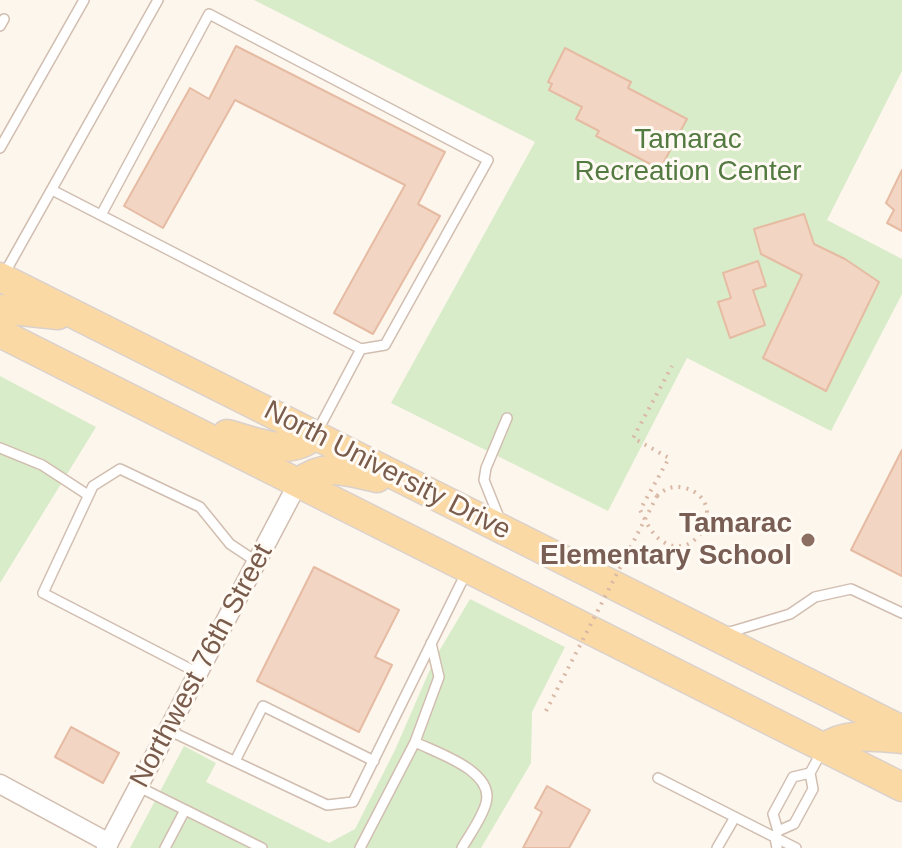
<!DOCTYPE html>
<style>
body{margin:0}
canvas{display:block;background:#fdf6ec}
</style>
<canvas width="902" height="848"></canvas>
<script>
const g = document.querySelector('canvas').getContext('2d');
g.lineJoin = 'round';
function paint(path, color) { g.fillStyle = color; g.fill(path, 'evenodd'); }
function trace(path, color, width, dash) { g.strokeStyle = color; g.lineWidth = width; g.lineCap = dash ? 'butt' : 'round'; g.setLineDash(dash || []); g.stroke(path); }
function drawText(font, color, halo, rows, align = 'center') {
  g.font = font + ' Helvetica,sans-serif'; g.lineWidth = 6; g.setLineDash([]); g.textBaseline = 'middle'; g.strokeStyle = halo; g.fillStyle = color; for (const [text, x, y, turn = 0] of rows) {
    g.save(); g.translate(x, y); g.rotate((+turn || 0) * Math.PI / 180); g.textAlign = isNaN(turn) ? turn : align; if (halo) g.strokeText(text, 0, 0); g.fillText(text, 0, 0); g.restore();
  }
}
paint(new Path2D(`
 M254,0H902V71L827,220L902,259V294L831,431L687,358L608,511L391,403L535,142Z
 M0,376L96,427L0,583Z
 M470,599L565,647L532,712L531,763L481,848H130L184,746L216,763L206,782L329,843L355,829L395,750L435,658Z`), '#d8ecc9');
const building = new Path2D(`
 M236,46L445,152L418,204L440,216L373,334L334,313L405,185L235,100L163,228L124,206L190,88L209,99Z
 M565,48L631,82L628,88L687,119L660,169L596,136L599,131L576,119L582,107L549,90L552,84L548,82Z
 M902,170V231L887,223L894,210L886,203Z
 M804,214L814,244L845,259L879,282L826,391L763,358L802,275L761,254L754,229Z
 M758,261L766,286L753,290L765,325L730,338L718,302L731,298L723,273Z
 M902,450V576L851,550Z
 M314,567L399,610L375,657L392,665L359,732L257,681Z
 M71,727L119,753L103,783L55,757Z
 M547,786L590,810L569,848H523L542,812L535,808Z`);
paint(building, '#f3d5c3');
trace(building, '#e6bba3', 2);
const lane = new Path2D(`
 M0,26L4,19
 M0,148L84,0
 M52,190L361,349
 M101,215L209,14L488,160L385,345L361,349L317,432
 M3,276L158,0
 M0,448L42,465L88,495
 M500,520L484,480L486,468L507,418
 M724,631L730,632L790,614L815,597L851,589L902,613
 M198,673L43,593L93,486L120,469L200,507L230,544L257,562
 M168,730L327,805L353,802L466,573
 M415,742C437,753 495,771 486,803C482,818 470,834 462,848
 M235,761L263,706L374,761
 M658,778L796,848
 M139,787L262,848
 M778,831L773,814L793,777L810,773
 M165,848L185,810
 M360,848L415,742L439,677L431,643
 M717,848L735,817
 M777,848L775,838L778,831L794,824L813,789L810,773L822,751`);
const street = new Path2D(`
 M0,784L109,843
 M106,848L298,483`);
const primary = new Path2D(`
 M0,277L902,730
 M0,309L58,315
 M0,333L902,787
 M227,434C257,442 289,458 315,435
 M298,483C326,462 344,471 377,478
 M824,748C846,731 876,737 902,739`);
trace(lane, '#d1beb0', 12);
trace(street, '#d1beb0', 21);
trace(primary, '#dad1cd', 31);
trace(new Path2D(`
 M657,496C665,488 674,485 685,488C731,501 696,565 662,541C651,534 646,521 640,510L669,458L633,438L672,366`), '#d9b8a5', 4, [2, 6]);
trace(lane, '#fff', 9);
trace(street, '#fff', 18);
trace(primary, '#fbd9a5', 28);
trace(new Path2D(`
 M546,711L657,496`), '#d9b8a5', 4, [2, 6]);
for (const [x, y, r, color] of [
 [808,540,8,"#8d6e63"]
]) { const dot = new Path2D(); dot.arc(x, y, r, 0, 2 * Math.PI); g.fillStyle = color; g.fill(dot); trace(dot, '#fffaf3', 3); }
drawText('28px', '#537a41', '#fffaf3', [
 ["Tamarac",688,140],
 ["Recreation Center",688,172]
]);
drawText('28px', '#7a5c4d', '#fffaf3', [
 ["North University Drive",387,471,27],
 ["Northwest 76th Street",202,666,-62]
]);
drawText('bold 28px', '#785e54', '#fffaf3', [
 ["Tamarac",792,524],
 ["Elementary School",792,556]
], 'right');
</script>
